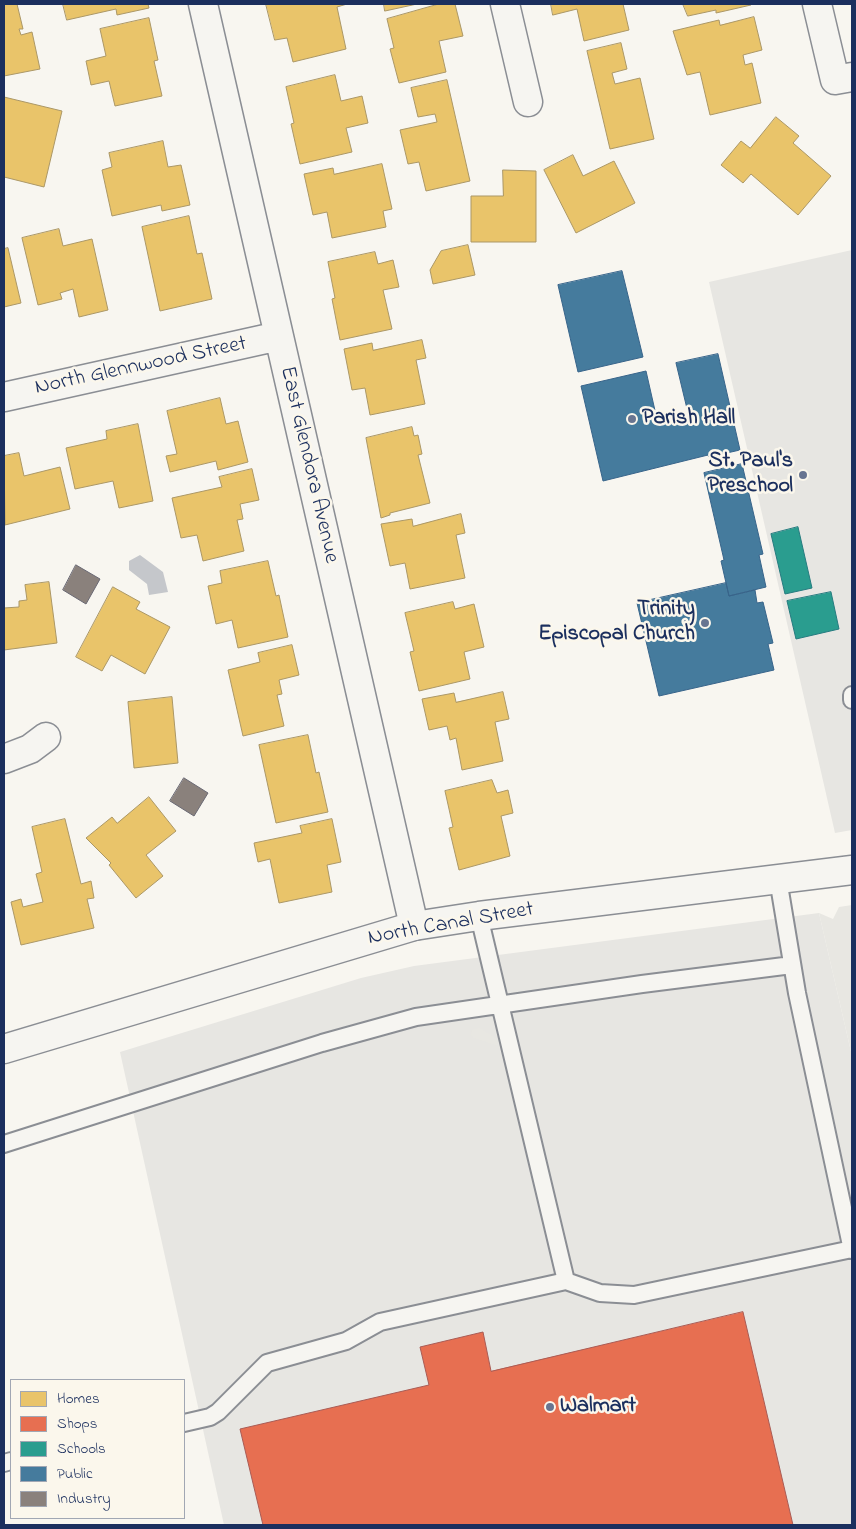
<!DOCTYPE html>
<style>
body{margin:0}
#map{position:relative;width:856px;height:1529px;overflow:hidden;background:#f8f6f0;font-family:"Indie Flower",sans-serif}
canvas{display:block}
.frame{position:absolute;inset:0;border:5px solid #1b2f5e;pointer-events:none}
.legend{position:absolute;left:10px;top:1379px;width:175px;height:140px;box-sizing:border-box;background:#fbf7ec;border:1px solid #a1a7b3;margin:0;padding:6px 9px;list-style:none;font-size:15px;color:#1b2f5e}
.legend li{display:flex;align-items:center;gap:10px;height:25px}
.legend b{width:25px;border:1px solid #a1a7b3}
</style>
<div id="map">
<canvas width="856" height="1529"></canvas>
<div class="frame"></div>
<ul class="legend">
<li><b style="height:14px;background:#e9c46a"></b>Homes</li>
<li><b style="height:14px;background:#e76f51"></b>Shops</li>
<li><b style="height:14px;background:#2a9d8f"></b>Schools</li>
<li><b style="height:14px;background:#457b9d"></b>Public</li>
<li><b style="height:14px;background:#8a817c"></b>Industry</li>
</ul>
</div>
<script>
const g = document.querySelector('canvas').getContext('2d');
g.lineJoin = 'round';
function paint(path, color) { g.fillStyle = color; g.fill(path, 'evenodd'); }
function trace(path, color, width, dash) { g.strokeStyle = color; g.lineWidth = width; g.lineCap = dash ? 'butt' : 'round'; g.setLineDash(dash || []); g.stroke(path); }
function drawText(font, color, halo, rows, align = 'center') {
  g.font = font + ' "Indie Flower",sans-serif'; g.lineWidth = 5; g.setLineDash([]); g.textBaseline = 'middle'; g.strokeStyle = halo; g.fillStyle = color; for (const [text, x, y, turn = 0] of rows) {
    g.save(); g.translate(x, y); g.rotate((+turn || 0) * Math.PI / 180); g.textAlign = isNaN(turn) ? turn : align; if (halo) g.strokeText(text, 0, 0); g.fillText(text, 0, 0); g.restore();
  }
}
paint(new Path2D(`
 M852,250V830L835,833L709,282Z
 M819,913L852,1056V1525H224L120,1052L361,978L414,966Z`), '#e7e6e2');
paint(new Path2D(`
 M852,905V1056L819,913L833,919L839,907Z
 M480,1028L496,1038L498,1046L473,1038L471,1035L472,1030Z
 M542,1272L546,1276L544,1280L529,1282L525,1276Z`), '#e8e7e2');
paint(new Path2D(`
 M140,555L163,572L168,592L149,595L147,584L129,570V561Z`), '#c5c7cb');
const homes = new Path2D(`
 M17,4L23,29H19L21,35L32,32L40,69L4,76V5Z
 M63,4H148L149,8L117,15L116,9L67,20Z
 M266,4H347L337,7L346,49L293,62L287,38L275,40Z
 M384,4H417L385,11Z
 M439,4H455L463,36L439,41L446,72L399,83L390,49L394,48L387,19Z
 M551,4H623L629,30L584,41L577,9L553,15Z
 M683,4H751V5L716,13V10L688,16Z
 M754,17L762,50L743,55L745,65L752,63L761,103L710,115L700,72L687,75L673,31L719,20L720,25Z
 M149,18L158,60L154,61L162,96L115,106L109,81L91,85L86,61L106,56L100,29Z
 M621,43L627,69L612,73L615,84L640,78L654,139L610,149L587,51Z
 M335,75L341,101L362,96L368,123L346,128L352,152L300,164L291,124L294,123L286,87Z
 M447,80L470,181L426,191L419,162L408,164L400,130L437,122L435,114L418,117L411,88Z
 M4,97L62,111L44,187L4,177Z
 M776,117L799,136L793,143L831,176L798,215L751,174L743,183L721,165L741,141L750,148Z
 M163,141L168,167L181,165L190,205L162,211L161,205L112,216L102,170L112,167L109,153Z
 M573,155L583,176L614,161L635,203L576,233L544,170Z
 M382,164L392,209L383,211L386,227L332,238L327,212L313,215L304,174L333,168L334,174Z
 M503,170L536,171V242H471V196H503Z
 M189,216L197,254L202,253L212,299L160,311L142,227Z
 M59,229L63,246L92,239L108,310L79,317L73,289L60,293L62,299L38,305L22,238Z
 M468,245L475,275L433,284L430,270L441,251Z
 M8,248L21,303L4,307V249Z
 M375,252L378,264L393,260L399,287L383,290L392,329L340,340L332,299L335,298L328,262Z
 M422,340L426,358L416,360L425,404L370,415L365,388L352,390L344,349L372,343L373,350Z
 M220,398L226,424L238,421L248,462L218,470L216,461L170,472L166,456L177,454L167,411Z
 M138,424L153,501L119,508L113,481L75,489L66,448L107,439L106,431Z
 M412,427L414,436L418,435L422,454L418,455L430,503L390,513V515L381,518L366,438Z
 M19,453L24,476L60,467L70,509L5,525L4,456Z
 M252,469L259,500L240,504L243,519L237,520L244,551L203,561L197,535L181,538L172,498L222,487L219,477Z
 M461,514L465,533L456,535L465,578L410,589L405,563L390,566L381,524L412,519L413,526Z
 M268,561L276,596L279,595L288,637L238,648L232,620L216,624L208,586L222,583L220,571Z
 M49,582L57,643L4,650V608L19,607V601L27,600L25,585Z
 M113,587L140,602L136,609L170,627L145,674L111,655L102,671L76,657Z
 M453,602L455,609L474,604L484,647L464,652L470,679L419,691L410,652L414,651L405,613Z
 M292,645L299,675L279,680L282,694L277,695L284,726L243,736L228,670L260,662L258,653Z
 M503,692L509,719L495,722L503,761L462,770L456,738L450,740L447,726L429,730L422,699L454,693L456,702Z
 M172,697L178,763L134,768L128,702Z
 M308,735L316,773L319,772L328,812L276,823L259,745Z
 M492,780L497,793L508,790L513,813L501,816L510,856L459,870L449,828L453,827L445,791Z
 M149,797L176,831L146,855L163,876L136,898L109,865L111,863L86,838L112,817L117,823Z
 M65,819L81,884L91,881L94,898L87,899L94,928L21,945L11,902L21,899L23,907L43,902L36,874L42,872L32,827Z
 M332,819L341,862L327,865L332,892L279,903L270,859L258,862L254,843L302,833L300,826Z`);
paint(homes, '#e9c46a');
trace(homes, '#ab9766', 1);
const shops = new Path2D(`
 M743,1312L793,1525H263L240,1429L429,1385L420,1347L483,1332L491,1371Z`);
paint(shops, '#e76f51');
trace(shops, '#aa5c55', 1);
const schools = new Path2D(`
 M798,527L812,588L785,594L771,534Z
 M831,592L839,629L796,639L787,601Z`);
paint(schools, '#2a9d8f');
trace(schools, '#267c80', 1);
const public = new Path2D(`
 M622,271L643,357L578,372L558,285Z
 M718,354L740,450L709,457L708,455L603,481L581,386L646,371L656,415L673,411L675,421L689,417L676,363Z
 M742,464L763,554L759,555L766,587L729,596L721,561L724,560L704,473Z
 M726,583L729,596L755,590L757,603L763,602L773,643L768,644L774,670L659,696L637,603Z`);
paint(public, '#457b9d');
trace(public, '#38648a', 1);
const industry = new Path2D(`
 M76,565L100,579L86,604L63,590Z
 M184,778L208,793L194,816L170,801Z`);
paint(industry, '#8a817c');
trace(industry, '#696873', 1);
const lane = new Path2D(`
 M852,695V700
 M778,879L797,993L852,1250
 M479,916L566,1281
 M4,1144L322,1043L416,1017L642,984L792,965
 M184,1423L210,1417L218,1412L267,1363L346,1341L380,1322L566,1281L600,1293L634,1295L852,1249
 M4,1463L11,1461`);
const street = new Path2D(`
 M203,4L414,926
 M505,4L528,102
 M817,4L835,80L852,77
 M4,397L279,336
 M4,759L30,749L46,737`);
const secondary = new Path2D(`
 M4,1049L414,926L479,916L852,870`);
trace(lane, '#8b8e94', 20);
trace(street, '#8b8e94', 31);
trace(secondary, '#8b8e94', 31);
trace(lane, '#f6f5f1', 16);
trace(street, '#f6f5f1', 28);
trace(secondary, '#f6f5f1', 28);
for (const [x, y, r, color] of [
 [632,419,5,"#687591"],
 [803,475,5,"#687591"],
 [705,623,5,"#687591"],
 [550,1407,5,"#687591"]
]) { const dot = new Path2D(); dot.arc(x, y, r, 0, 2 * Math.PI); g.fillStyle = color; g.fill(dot); trace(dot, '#fbf7ec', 2); }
drawText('22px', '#1b2f5e', '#fbf7ec', [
 ["North Glennwood Street",141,367,-12],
 ["East Glendora Avenue",308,465,77],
 ["North Canal Street",451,925,-10]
]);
drawText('bold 22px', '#1b2f5e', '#fbf7ec', [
 ["Parish Hall",642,419],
 ["St. Paul's",793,462,"right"],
 ["Preschool",793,487,"right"],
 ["Trinity",695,610,"right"],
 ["Episcopal Church",695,635,"right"],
 ["Walmart",560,1407]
], 'left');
</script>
